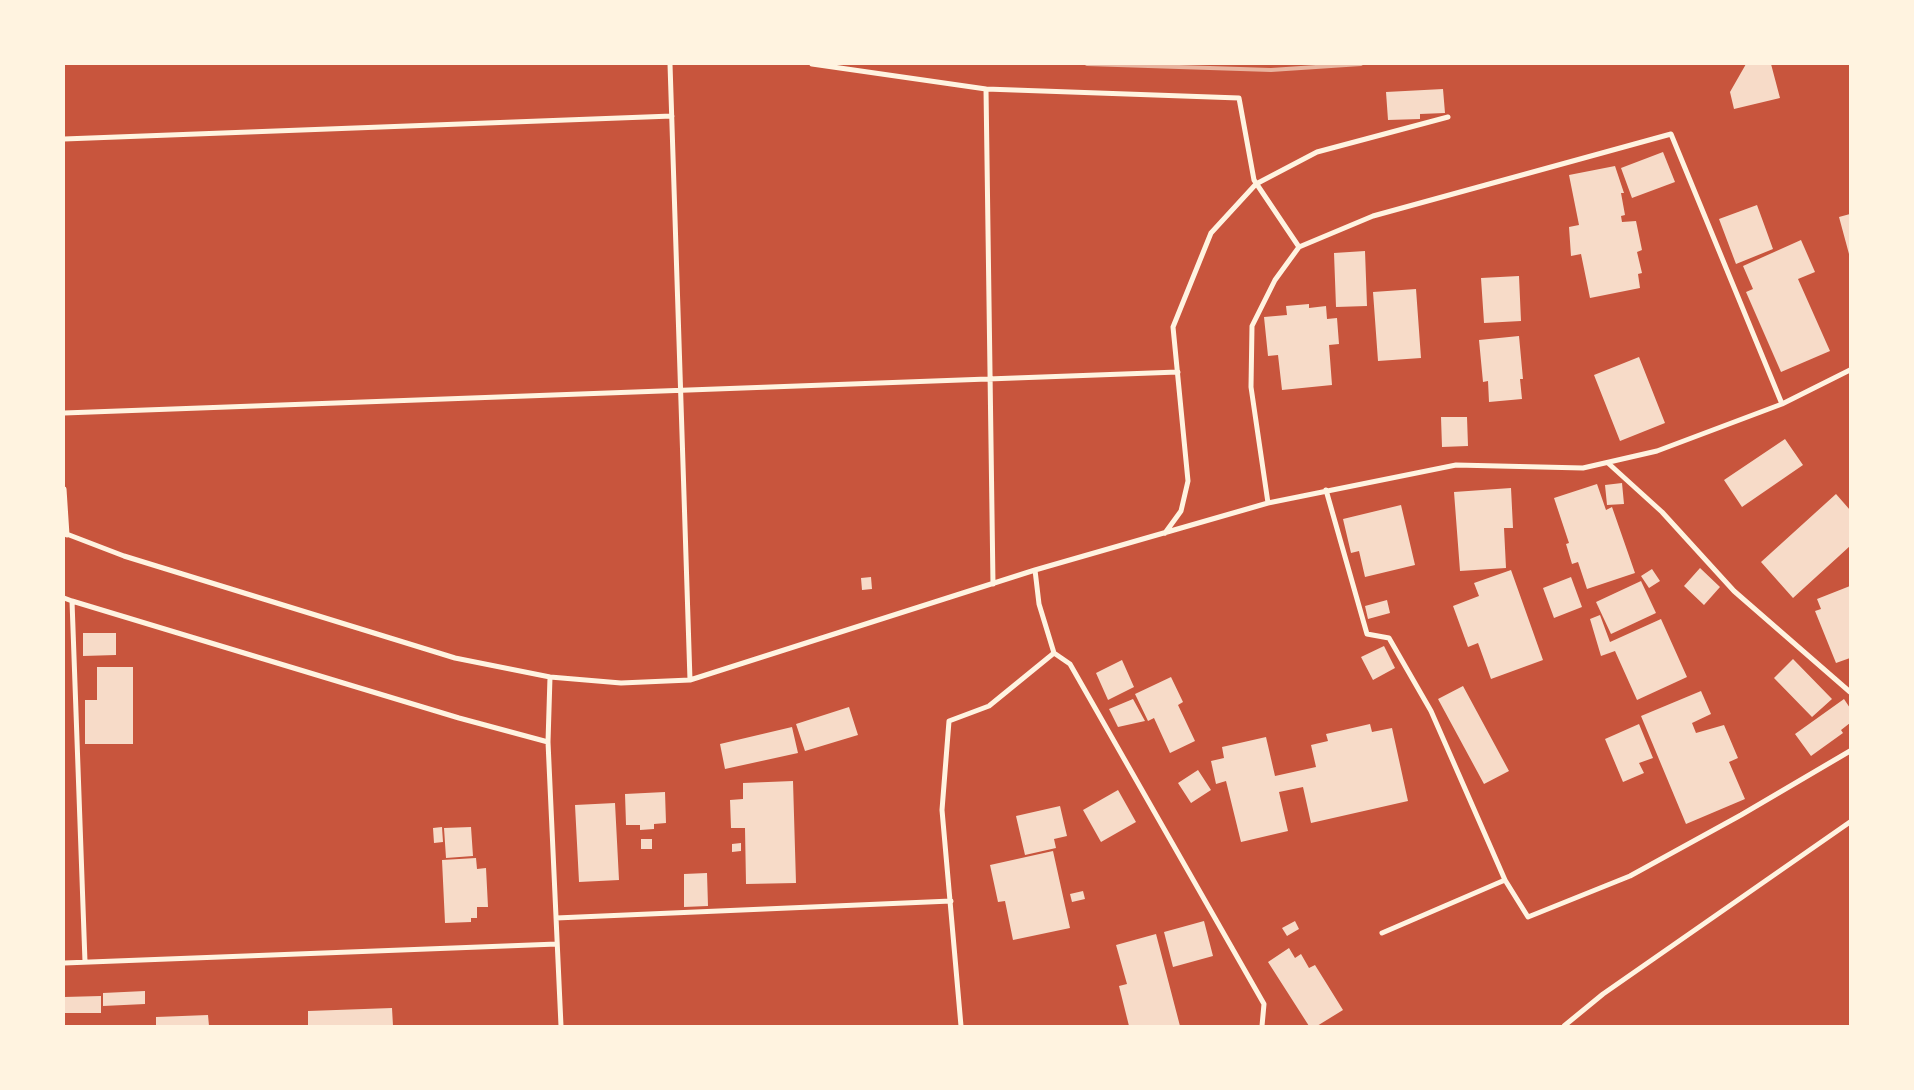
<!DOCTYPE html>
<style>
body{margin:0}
#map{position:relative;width:1914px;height:1090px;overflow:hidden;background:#c8553d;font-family:"Fira Sans",sans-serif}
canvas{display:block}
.frame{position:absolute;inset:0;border:65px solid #fff3e0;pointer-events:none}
</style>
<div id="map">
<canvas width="1914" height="1090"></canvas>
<div class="frame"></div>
</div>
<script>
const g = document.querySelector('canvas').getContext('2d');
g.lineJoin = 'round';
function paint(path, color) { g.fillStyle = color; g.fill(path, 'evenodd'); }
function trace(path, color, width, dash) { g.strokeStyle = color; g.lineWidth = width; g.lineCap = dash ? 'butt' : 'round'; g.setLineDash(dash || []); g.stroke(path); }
paint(new Path2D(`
 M1746,64H1771L1780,98L1734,109L1730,92Z
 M1443,89L1445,113L1420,114V119L1388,120L1386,92Z
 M1663,152L1675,182L1632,198L1621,168Z
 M1615,166L1624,193H1621L1625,215L1621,216L1622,222L1636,221L1642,250L1637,252L1642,273L1638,274L1640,288L1590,298L1581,254L1571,256L1569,227L1579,225L1569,175Z
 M1757,205L1773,249L1736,264L1719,219Z
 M1850,214V253L1849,254L1839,217Z
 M1801,240L1815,272L1798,279L1830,351L1781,372L1746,292L1753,289L1743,266Z
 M1365,251L1367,306L1336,307L1334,253Z
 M1519,276L1521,321L1484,323L1481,278Z
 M1416,289L1421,358L1378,361L1373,292Z
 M1309,304V308L1326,306L1327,319L1337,318L1339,344L1329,345L1332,385L1282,390L1278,355L1268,356L1264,317L1287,315L1286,306Z
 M1519,336L1523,379H1520L1522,399L1489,402L1488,381L1483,382L1479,340Z
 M1639,357L1665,423L1620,441L1594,375Z
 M1441,417H1467L1468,446L1442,447Z
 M1785,439L1803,465L1742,507L1724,480Z
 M1622,483L1624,504L1607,505L1605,485Z
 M1597,484L1606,510L1612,507L1635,573L1587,589L1578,562L1572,564L1566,544L1569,543L1554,498Z
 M1511,488L1513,528H1504L1506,568L1460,571L1454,492Z
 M1836,494L1850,510V546L1793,598L1761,562Z
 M1401,505L1415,565L1365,577L1359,551L1351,553L1343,519Z
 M1700,568L1720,587L1704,605L1684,586Z
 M1652,569L1660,581L1649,588L1641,576Z
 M1511,570L1543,660L1491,679L1478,643L1468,647L1453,606L1479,596L1474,583Z
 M871,577L872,589L862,590L861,578Z
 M1571,577L1582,607L1554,618L1543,588Z
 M1641,581L1656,613L1611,634L1596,602Z
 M1850,586V658L1836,663L1815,611L1821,609L1817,599Z
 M1387,600L1390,613L1368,619L1365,606Z
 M1600,615L1610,642L1661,619L1687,677L1637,700L1615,651L1601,656L1590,619Z
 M83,633H116V655L83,656Z
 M1384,646L1395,668L1373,680L1361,657Z
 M1793,659L1832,699L1812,717L1774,678Z
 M1122,660L1134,687L1108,700L1096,673Z
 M97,667H133V744H85V700H97Z
 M1171,677L1183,702L1178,705L1195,741L1170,753L1154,718L1148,721L1135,694Z
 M1463,686L1509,771L1484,784L1438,699Z
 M1701,691L1711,714L1692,723L1696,733L1724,725L1738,758L1729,762L1745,799L1686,824L1641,716Z
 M1133,699L1145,721L1118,727L1109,709Z
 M1844,699L1850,708V723L1841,730L1843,733L1811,756L1795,734Z
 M849,707L858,735L805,751L796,724Z
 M1370,724L1372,732L1392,728L1408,801L1311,823L1303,787L1279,792L1288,831L1241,842L1226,781L1216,784L1211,761L1224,758L1222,747L1266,737L1275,776L1316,767L1311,745L1328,741L1326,734Z
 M1639,724L1653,758L1639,763L1644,773L1623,782L1605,739Z
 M792,727L798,753L725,769L720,744Z
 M1198,770L1211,790L1191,803L1178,783Z
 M793,781L796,883L746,884L745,828H731L730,800L743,799V783Z
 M1118,790L1136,822L1101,842L1083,810Z
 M665,792L666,823L654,824V829L640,830V825H626L625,794Z
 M615,803L619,880L579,882L575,805Z
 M1060,806L1067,836L1054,839L1056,848L1025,855L1016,816Z
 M442,827L443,842L434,843L433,828Z
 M471,827L473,856L446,858L444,828Z
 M641,839H652V849H641Z
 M741,843V851L732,852V844Z
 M1053,851L1070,928L1013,940L1005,901L998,902L990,865Z
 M476,858L477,869L486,868L488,907H477V918H471V922L445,923L442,860Z
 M707,873L708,906L684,907V874Z
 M1083,891L1085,899L1072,902L1070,894Z
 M1204,921L1213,956L1173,967L1164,932Z
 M1295,921L1299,929L1287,936L1282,928Z
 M1156,934L1180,1026H1129L1119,986L1127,984L1116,945Z
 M1289,948L1295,958L1301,954L1309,968L1315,965L1343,1010L1317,1026H1309L1268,962Z
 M145,991V1004L103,1006V993Z
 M101,996V1013H64V997Z
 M392,1008L393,1026H308V1011Z
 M208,1015L209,1026H156V1017Z`), '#f7dbc8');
trace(new Path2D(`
 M670,64L690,680
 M812,64L986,89L993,584
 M986,89L1239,98L1254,180L1299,247
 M64,139L672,116
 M64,413L1178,372
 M1608,463L1662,512L1734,591L1850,692
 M64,489L67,535
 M1326,490L1367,634L1389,638L1431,711L1505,880L1382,933
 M1268,503L1251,387L1252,326L1275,280L1299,247L1373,216L1671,134L1782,404
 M64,533L124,556L455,658L550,677L621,683L690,680L1035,570L1268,503L1456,465L1583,468L1657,451L1782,404L1850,370
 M1165,533L1181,511L1188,481L1173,327L1211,233L1256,184L1317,152L1448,117
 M1035,570L1039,604L1054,653
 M64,598L72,601
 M550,677L548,742L561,1026
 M1505,880L1528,917L1630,876L1741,815L1850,751
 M556,918L951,901
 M85,962L72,601L459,718L548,742
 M64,963L557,944
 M961,1026L942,810L949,721L989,706L1054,653L1070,664L1264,1004L1262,1026
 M1564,1026L1603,994L1850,822`), '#fff3e0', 5);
trace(new Path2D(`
 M1087,64L1271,70L1361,64`), '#e9b49f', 4);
</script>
